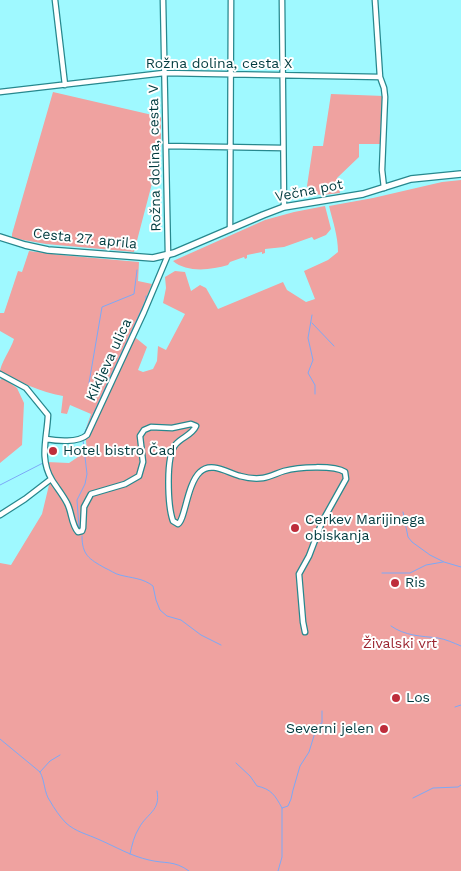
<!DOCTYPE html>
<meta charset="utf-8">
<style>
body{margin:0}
canvas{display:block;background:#9ff9ff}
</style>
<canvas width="461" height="871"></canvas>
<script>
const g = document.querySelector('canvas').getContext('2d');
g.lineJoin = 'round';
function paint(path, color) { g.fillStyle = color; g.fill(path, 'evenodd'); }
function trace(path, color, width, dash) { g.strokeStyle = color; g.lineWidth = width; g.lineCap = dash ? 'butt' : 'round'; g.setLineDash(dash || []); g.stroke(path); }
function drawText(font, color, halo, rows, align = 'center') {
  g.font = font + ' "Work Sans",sans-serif'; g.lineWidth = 4; g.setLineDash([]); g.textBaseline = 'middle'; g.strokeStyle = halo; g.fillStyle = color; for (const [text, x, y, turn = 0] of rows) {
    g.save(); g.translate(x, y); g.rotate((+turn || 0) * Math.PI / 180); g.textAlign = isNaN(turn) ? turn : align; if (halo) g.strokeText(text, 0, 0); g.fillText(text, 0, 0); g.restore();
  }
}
paint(new Path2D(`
 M53,92L161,117V149L134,252L46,244L12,238V234Z
 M331,94L384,96L382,144H359V157L337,178L340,193L323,195L313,194L307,186L313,146H323Z
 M461,180V871H0V563L11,565L42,514L49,485L53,479L47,462L69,463L87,451L85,431L91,414L70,405L67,414L61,413L63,396C40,392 20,382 0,372C0,364 11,349 14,339L0,331V313H4L18,271L22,272L29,251L61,255L139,262L138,281L152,284L131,334L147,347L138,370L143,372L153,369L157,361L158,346L166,350L185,314L163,303L166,288L165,277L175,271L185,272L191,291L200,285L206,288L218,309L283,282L287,290L306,302L315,299L304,271L328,260L338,252C338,236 333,222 329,206L373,198L442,182Z
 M325,206L331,229L326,235L314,240L312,237L284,247L265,249V253L262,254V252L247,255V258L245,259L244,257L230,262L228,265C211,270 187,273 173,261L265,220L294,212Z
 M3,378L17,388L24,403L22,445L0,463V380Z`), '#efa2a0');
trace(new Path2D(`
 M312,315L308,338L313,360L308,373L315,385V394
 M312,323L334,346
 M89,383L102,307L134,294L137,270
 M84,434L146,300V296
 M0,485L43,463
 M403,512L408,537L412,542L430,555L444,562L461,567
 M79,528L77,500L85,484L87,474L83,440
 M82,536C82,555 89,559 105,568C110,570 115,574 120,575C131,578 143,578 153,586L156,600L160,610L167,616L181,620L201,635L221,645
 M382,573H410L426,565L443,562
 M391,626C405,636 421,636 438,638C445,639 454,643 461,646
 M455,707L461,705
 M0,739L40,772C45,781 44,793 50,801C54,808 60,817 66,823C76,832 87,834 100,840C116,847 131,856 149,860C165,864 174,860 189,871
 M236,763L250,776L257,786C271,789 275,795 282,808
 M40,772L50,761L60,755
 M413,798L433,788L458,787L461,785
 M130,854C132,845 134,836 139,828C147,813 161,811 157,791
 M278,871L282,857V808L288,806L291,799L293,790L300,766L309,752L317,726L322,723V711`), '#7ca9f7', 1);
const minor = new Path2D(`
 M55,0L65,85
 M282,0L284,207
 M375,0L380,77L384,88L385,97L382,170L384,188
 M0,92L164,73L380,77
 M166,146L283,148
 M230,229L231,0
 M0,374L26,388L48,415C47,438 39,459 52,480C57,488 63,495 67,503C72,512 71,524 78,532L82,531L83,528L84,507L91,494L125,484L139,476L143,462L140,436L144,430L151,427L172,428L191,424L196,426C192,435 182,437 176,444C165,456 168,507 173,521L178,524C185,520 187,484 200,472C211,461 228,473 240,476C247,478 255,479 263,478C270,477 277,473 284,471C298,467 334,465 345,472L346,479L322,522L309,556L299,574L303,622L305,632
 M46,439C57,441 78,443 87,435L144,312L168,255L163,0
 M0,515L25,499L51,479`);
const secondary = new Path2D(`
 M0,237L25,245L48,250L153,258L174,253L263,215L284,207L363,194L411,179L461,174`);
trace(minor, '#27888e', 7);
trace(secondary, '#27888e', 8);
trace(minor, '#fff', 4.5);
trace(secondary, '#fff', 5.5);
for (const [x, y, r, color] of [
 [53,451,5,"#be2d3b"],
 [295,528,5,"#be2d3b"],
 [395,583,5,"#be2d3b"],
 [396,698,5,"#be2d3b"],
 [384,729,5,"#be2d3b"]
]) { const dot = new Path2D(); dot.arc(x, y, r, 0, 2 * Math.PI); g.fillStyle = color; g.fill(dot); trace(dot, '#fff', 2); }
drawText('14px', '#013b3f', '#fff', [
 ["Rožna dolina, cesta X",219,64],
 ["Rožna dolina, cesta V",155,158,-91],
 ["Večna pot",309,191,-11],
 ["Cesta 27. aprila",85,239,6],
 ["Kikljeva ulica",109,360,-65]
]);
drawText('14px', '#013b3f', '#fff', [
 ["Hotel bistro Čad",63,451],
 ["Cerkev Marijinega",305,520],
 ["obiskanja",305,536],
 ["Ris",405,583],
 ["Los",406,698],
 ["Severni jelen",374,729,"right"]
], 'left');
drawText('14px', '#9b242f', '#fff', [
 ["Živalski vrt",400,644]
]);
</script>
